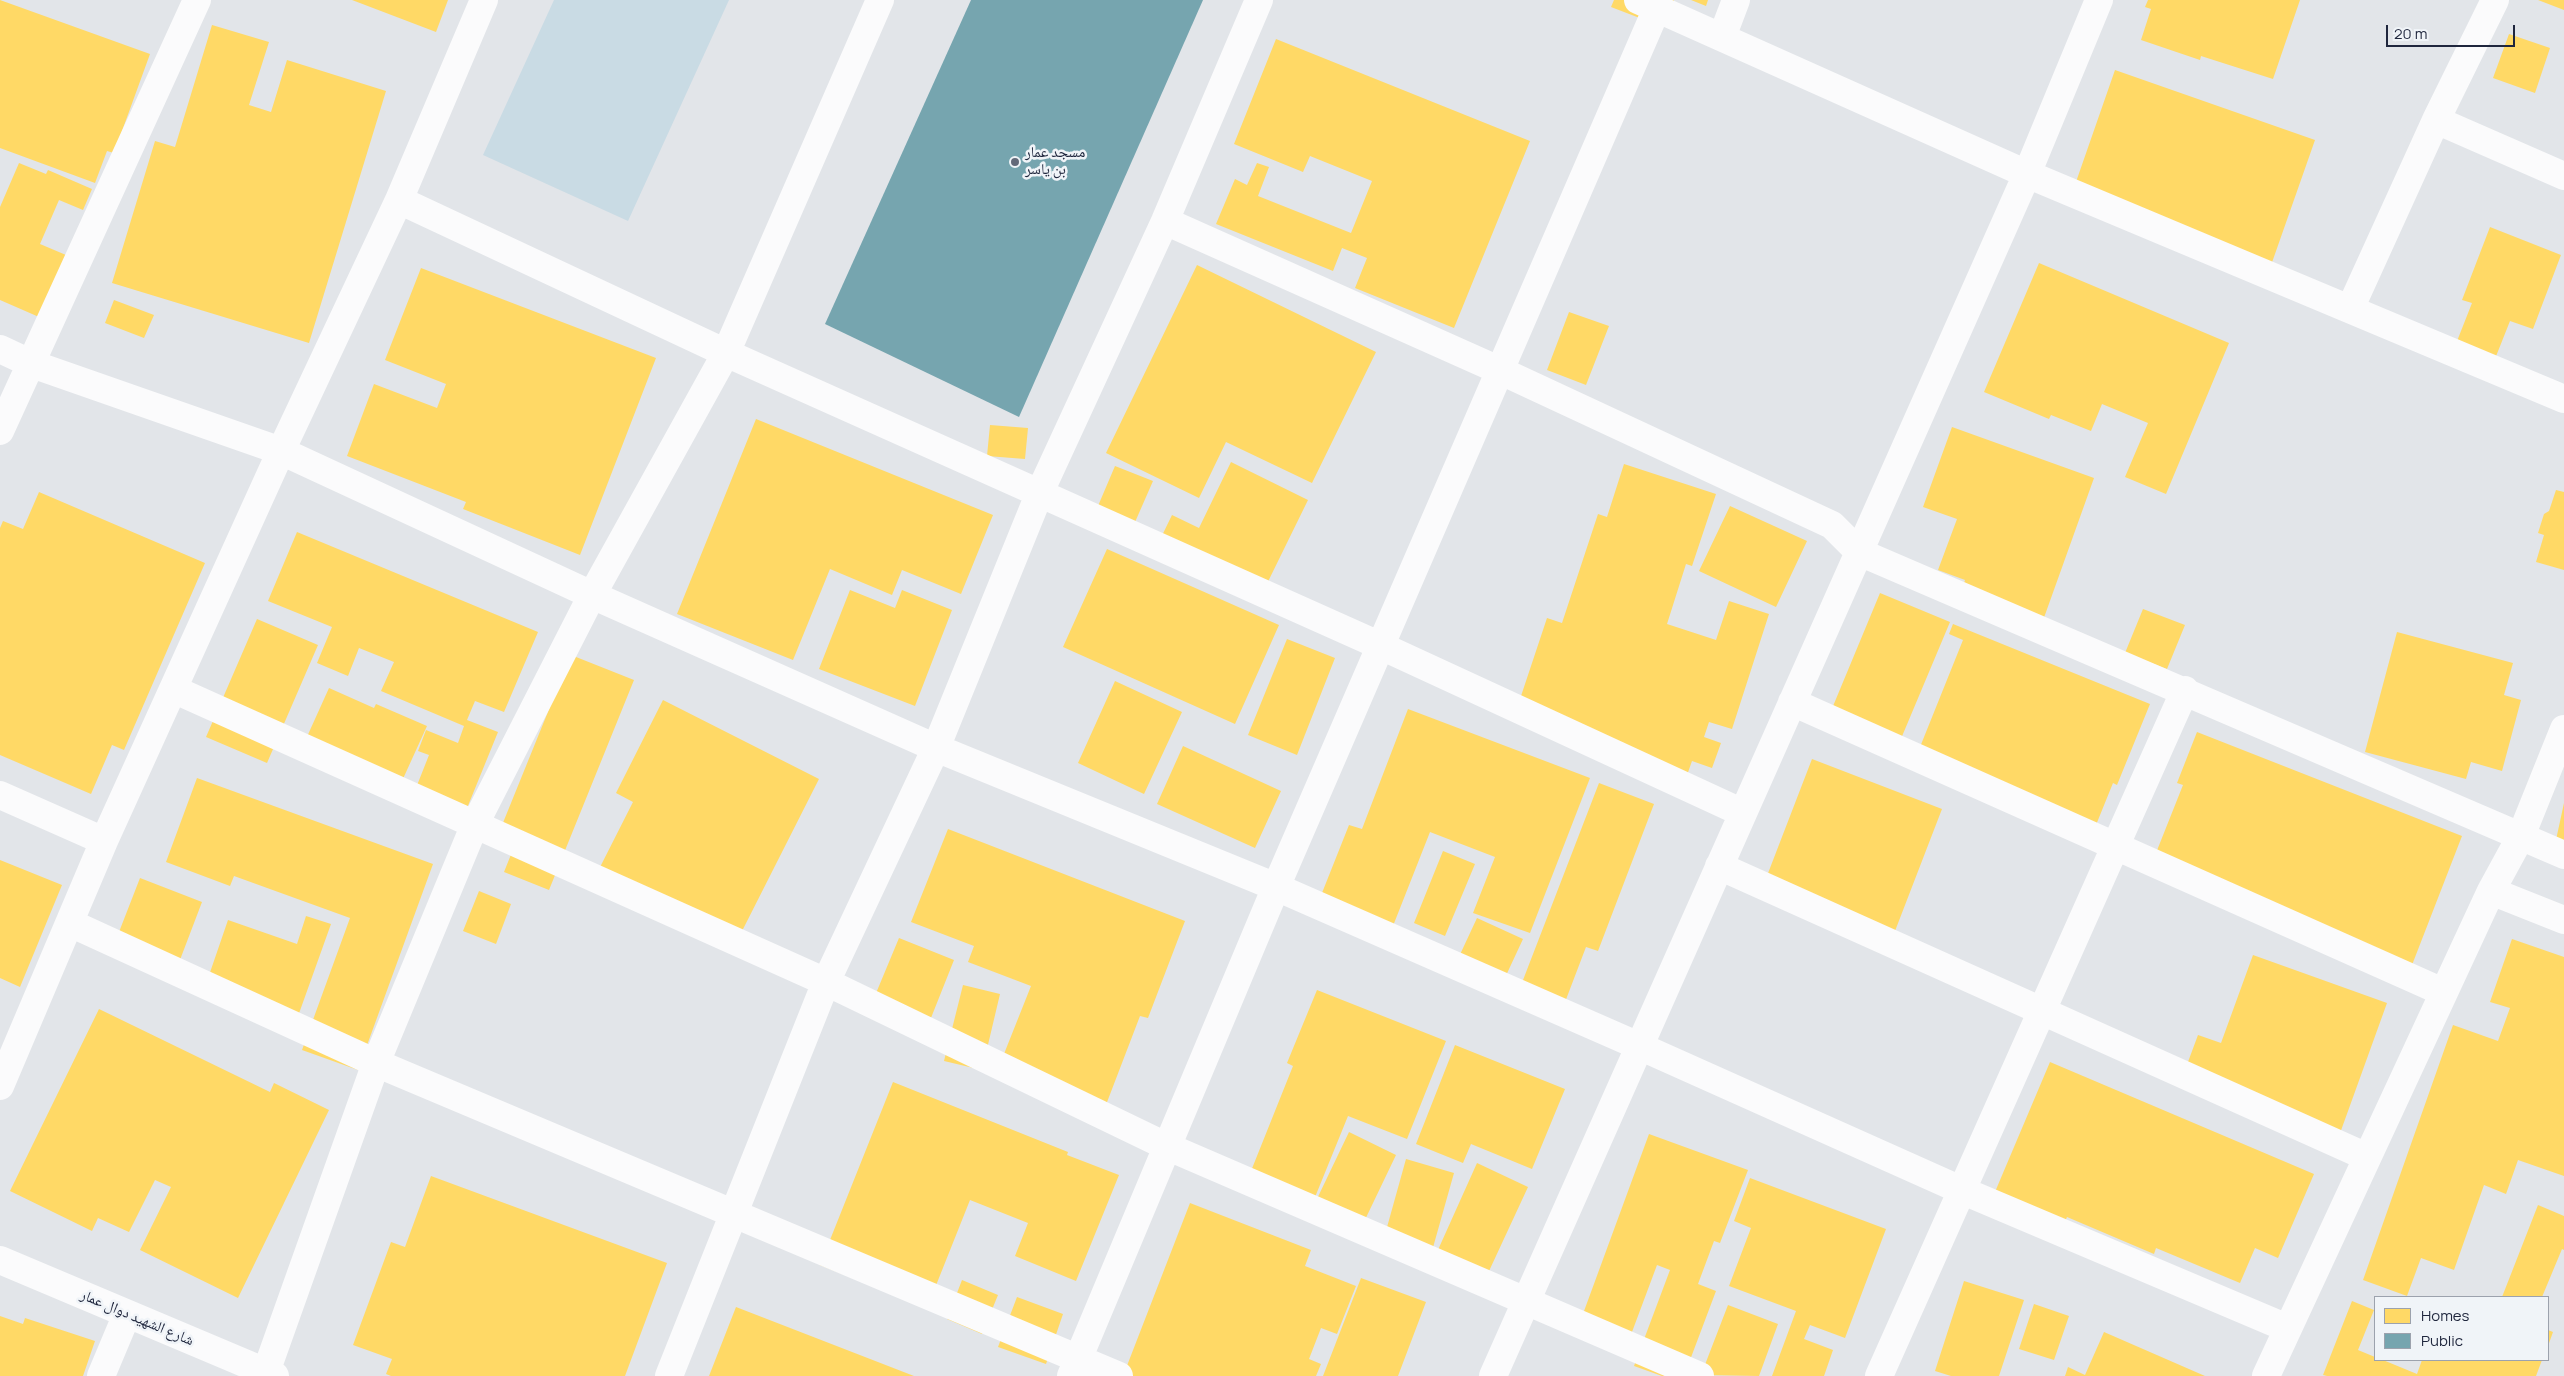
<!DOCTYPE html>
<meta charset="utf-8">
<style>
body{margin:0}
#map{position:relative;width:2564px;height:1376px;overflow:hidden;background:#e2e5e9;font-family:Manrope,sans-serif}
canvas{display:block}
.legend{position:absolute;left:2374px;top:1296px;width:175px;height:65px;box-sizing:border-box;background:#f0f4f8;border:1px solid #9ca2ad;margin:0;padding:6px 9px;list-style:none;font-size:15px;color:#1f263d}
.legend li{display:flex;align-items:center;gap:10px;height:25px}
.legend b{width:25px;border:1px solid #9ca2ad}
.scale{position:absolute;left:2386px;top:25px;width:129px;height:22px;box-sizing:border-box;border:2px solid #1f263d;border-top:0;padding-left:6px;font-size:15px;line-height:18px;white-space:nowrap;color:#1f263d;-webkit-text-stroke:4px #f0f4f8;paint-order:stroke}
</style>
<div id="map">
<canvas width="2564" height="1376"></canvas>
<ul class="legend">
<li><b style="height:14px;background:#ffd966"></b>Homes</li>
<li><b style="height:14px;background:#76a5af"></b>Public</li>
</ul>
<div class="scale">20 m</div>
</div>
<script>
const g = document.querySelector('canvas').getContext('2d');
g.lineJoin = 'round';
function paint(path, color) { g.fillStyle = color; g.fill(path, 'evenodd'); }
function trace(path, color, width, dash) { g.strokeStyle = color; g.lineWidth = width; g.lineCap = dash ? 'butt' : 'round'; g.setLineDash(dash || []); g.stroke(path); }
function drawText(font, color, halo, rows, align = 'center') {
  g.font = font + ' Manrope,"Noto Naskh Arabic",sans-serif'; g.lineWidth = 5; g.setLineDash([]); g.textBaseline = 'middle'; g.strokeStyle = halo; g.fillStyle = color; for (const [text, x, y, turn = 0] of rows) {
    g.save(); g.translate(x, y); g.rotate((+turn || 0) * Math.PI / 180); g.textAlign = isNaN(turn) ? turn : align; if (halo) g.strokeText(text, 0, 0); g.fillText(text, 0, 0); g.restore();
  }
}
paint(new Path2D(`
 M554,0H729L628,221L483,155Z`), '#c9dbe4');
paint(new Path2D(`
 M0,0L150,54L114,153L107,151L95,183L0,148Z
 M352,0H448L436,32Z
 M1614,0H1674L1663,27L1611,7Z
 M1691,0H1708L1706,6Z
 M2148,0H2300L2273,79L2201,56L2200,60L2141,40L2151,9L2145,7Z
 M2538,0H2564V10Z
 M212,25L269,42L249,105L271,112L287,60L386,91L309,343L112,283L155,141L175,147Z
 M2509,34L2550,48L2535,93L2493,78Z
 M1276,39L1530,141L1454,328L1355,288L1367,258L1342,248L1333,271L1216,224L1235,179L1247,185L1257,163L1269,167L1258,196L1351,233L1372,181L1310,156L1303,172L1234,144Z
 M2115,70L2315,140L2269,271L2069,202Z
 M19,163L46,174L48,170L92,189L83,210L59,200L40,244L66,255L39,317L0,300V207Z
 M2490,227L2561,255L2533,329L2510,321L2487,379L2448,364L2472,303L2462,300Z
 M2039,263L2229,343L2166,494L2125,477L2148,423L2102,404L2091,431L2051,415L2049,419L1984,392Z
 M1197,265L1376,352L1312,483L1226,442L1199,498L1106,453Z
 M421,268L656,358L580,555L463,509L466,502L347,456L374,384L437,408L446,384L385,360Z
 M114,300L154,315L144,338L105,323Z
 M1569,312L1609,326L1586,385L1547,370Z
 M756,419L993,515L961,594L902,570L892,595L830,569L793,660L677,614Z
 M990,425L1028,428L1025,459L987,456Z
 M1952,427L2094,478L2041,626L1960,596L1965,580L1938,570L1957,519L1923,507Z
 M1231,462L1308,500L1258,602L1154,552L1172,515L1199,528Z
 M1624,464L1716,494L1692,566L1686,564L1667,624L1716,640L1729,601L1769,614L1732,729L1709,722L1704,737L1721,743L1712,768L1692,761L1686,778L1515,714L1547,618L1562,623L1598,514L1607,517Z
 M1115,466L1153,481L1132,529L1095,513Z
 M2556,490L2564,492V570L2536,562L2544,535L2538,533L2544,514L2549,511Z
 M39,492L205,563L124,750L112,745L91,794L0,755V528L3,521L23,529Z
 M1730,506L1807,541L1776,607L1699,571Z
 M297,532L538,632L504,712L475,701L467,720L498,732L463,818L412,798L429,755L418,751L426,730L458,743L464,726L381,691L394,662L359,648L348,676L317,663L332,627L268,601Z
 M1107,549L1279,625L1235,724L1063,647Z
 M850,590L895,608L902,590L952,610L915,706L819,669Z
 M1880,593L1950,622L1895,753L1826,723Z
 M2143,609L2185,625L2167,669L2125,653Z
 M257,619L318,645L267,763L206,737Z
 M1953,624L2150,704L2117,785L2113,783L2096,825L1918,752L1963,640L1949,634Z
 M2397,632L2513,663L2504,695L2521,700L2502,771L2471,762L2466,779L2365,752Z
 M1287,639L1335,658L1297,755L1248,735Z
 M571,655L634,680L549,890L504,872L514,847L496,840Z
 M1115,681L1182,712L1144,794L1078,763Z
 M329,688L374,708L376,704L427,726L397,792L301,750Z
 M663,700L819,779L737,941L593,881L633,802L616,793Z
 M1408,709L1590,778L1530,933L1473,913L1495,857L1430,832L1391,931L1318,903L1349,825L1362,829Z
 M2197,732L2462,836L2412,965L2152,863L2183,785L2177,783Z
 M1183,746L1281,791L1255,848L1157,804Z
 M1812,759L1942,809L1890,944L1760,894Z
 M197,778L433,864L358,1070L302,1050L350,918L234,876L230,886L166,862Z
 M1599,783L1654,804L1598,951L1586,947L1562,1010L1518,993Z
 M2564,803V851L2554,849Z
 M948,829L1185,921L1148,1018L1140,1016L1104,1110L998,1069L1031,986L968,962L974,946L911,922Z
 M1443,851L1475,864L1445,936L1414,923Z
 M0,860L62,885L20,987L0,978Z
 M140,878L202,902L175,973L112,950Z
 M479,891L511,904L496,944L463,931Z
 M306,916L331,924L297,1019L205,987L228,920L297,944Z
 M1477,918L1523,939L1503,982L1457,961Z
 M899,938L954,960L925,1033L869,1010Z
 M2512,939L2564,957V1176L2518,1160L2506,1194L2484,1185L2454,1270L2421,1258L2407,1296L2363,1280L2453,1025L2498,1041L2510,1008L2490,1002Z
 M2253,955L2387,1003L2339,1136L2182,1078L2198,1035L2221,1043Z
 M963,985L1000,994L982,1070L944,1061Z
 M1317,990L1446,1041L1407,1139L1348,1116L1311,1207L1247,1181L1293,1066L1287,1063Z
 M99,1009L270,1092L274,1083L329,1110L238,1298L140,1250L171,1187L155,1180L129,1232L98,1218L92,1231L10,1191Z
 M1455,1045L1565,1089L1532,1169L1471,1144L1463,1163L1416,1144Z
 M2050,1062L2314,1174L2278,1258L2255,1248L2240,1283L2156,1248L2154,1254L2067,1217L2062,1229L1992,1199Z
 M893,1082L1068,1152L1067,1155L1119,1175L1076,1281L1015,1256L1028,1223L970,1200L927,1308L820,1265Z
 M1349,1132L1396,1155L1362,1226L1315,1203Z
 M1649,1134L1748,1170L1720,1243L1714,1241L1698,1284L1716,1291L1684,1376H1662L1634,1366L1670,1270L1657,1265L1629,1340L1580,1322Z
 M1406,1159L1454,1173L1432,1251L1384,1238Z
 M1477,1163L1528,1187L1483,1284L1433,1261Z
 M431,1176L667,1263L625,1376H391L386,1374L392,1359L353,1345L391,1242L405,1247Z
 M1750,1178L1886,1229L1845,1338L1810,1325L1804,1339L1833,1350L1824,1376H1772L1796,1311L1729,1286L1751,1228L1734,1221Z
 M1190,1203L1311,1250L1305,1266L1356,1286L1337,1334L1321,1328L1309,1359L1321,1364L1316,1376H1123Z
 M2538,1205L2564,1216V1250L2562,1249L2542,1297H2502Z
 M1361,1278L1426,1302L1398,1376H1323Z
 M962,1280L998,1295L982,1334L947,1319Z
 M1964,1281L2024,1300L1999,1376H1951L1935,1371Z
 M1017,1297L1063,1314L1046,1364L998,1347Z
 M2352,1301L2374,1310L2358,1350L2375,1357V1360H2383L2417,1374L2422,1360H2542L2536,1376H2327L2323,1375Z
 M2034,1304L2069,1316L2054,1360L2019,1349Z
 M1728,1305L1778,1324L1759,1376L1701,1375Z
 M736,1307L914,1376H709Z
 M0,1316L23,1324L25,1318L95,1341L83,1376H0Z
 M2548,1330L2553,1332L2548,1346Z
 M2104,1332L2205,1376H2065L2068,1367L2085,1375Z`), '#ffd966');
paint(new Path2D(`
 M971,0H1203L1019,417L825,324Z`), '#76a5af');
trace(new Path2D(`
 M1638,0L2027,174L2564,399
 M1722,37L1736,0
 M2436,120L2564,176
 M399,200L726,353L1381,646L1743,813
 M1165,221L1501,371L1832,525L1859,552L2564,855
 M2350,309L2436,120L2495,0
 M0,349L32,364L281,451L592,595L936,748L1276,887L1639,1046L1961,1190L2287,1328
 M0,431L197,0
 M173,689L826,982L1166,1146L1700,1376
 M1792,702L2443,992
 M0,795L104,841
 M1719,866L2367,1157
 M2491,891L2564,920
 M70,923L376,1063L1119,1376
 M0,1086L104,841L281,451L399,200L484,0
 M0,1260L275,1376
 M266,1372L376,1063L475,824L592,595L726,353L880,0
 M101,1376L127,1314
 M669,1376L826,982L936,748L1040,492L1165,221L1259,0
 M1071,1376L1276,887L1657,8
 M1493,1376L2027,174L2099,0
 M1879,1376L2185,690
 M2266,1376L2491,891L2521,836L2564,729`), '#fbfbfc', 28);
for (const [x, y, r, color] of [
 [1015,162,5,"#636979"]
]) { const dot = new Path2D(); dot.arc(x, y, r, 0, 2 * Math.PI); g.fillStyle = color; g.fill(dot); trace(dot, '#f0f4f8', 2); }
drawText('15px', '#1f263d', '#f0f4f8', [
 ["مسجد عمار",1025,153],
 ["بن ياسر",1025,170]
], 'left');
drawText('15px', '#1f263d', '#f0f4f8', [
 ["شارع الشهيد دوال عمار",137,1318,23]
]);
</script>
